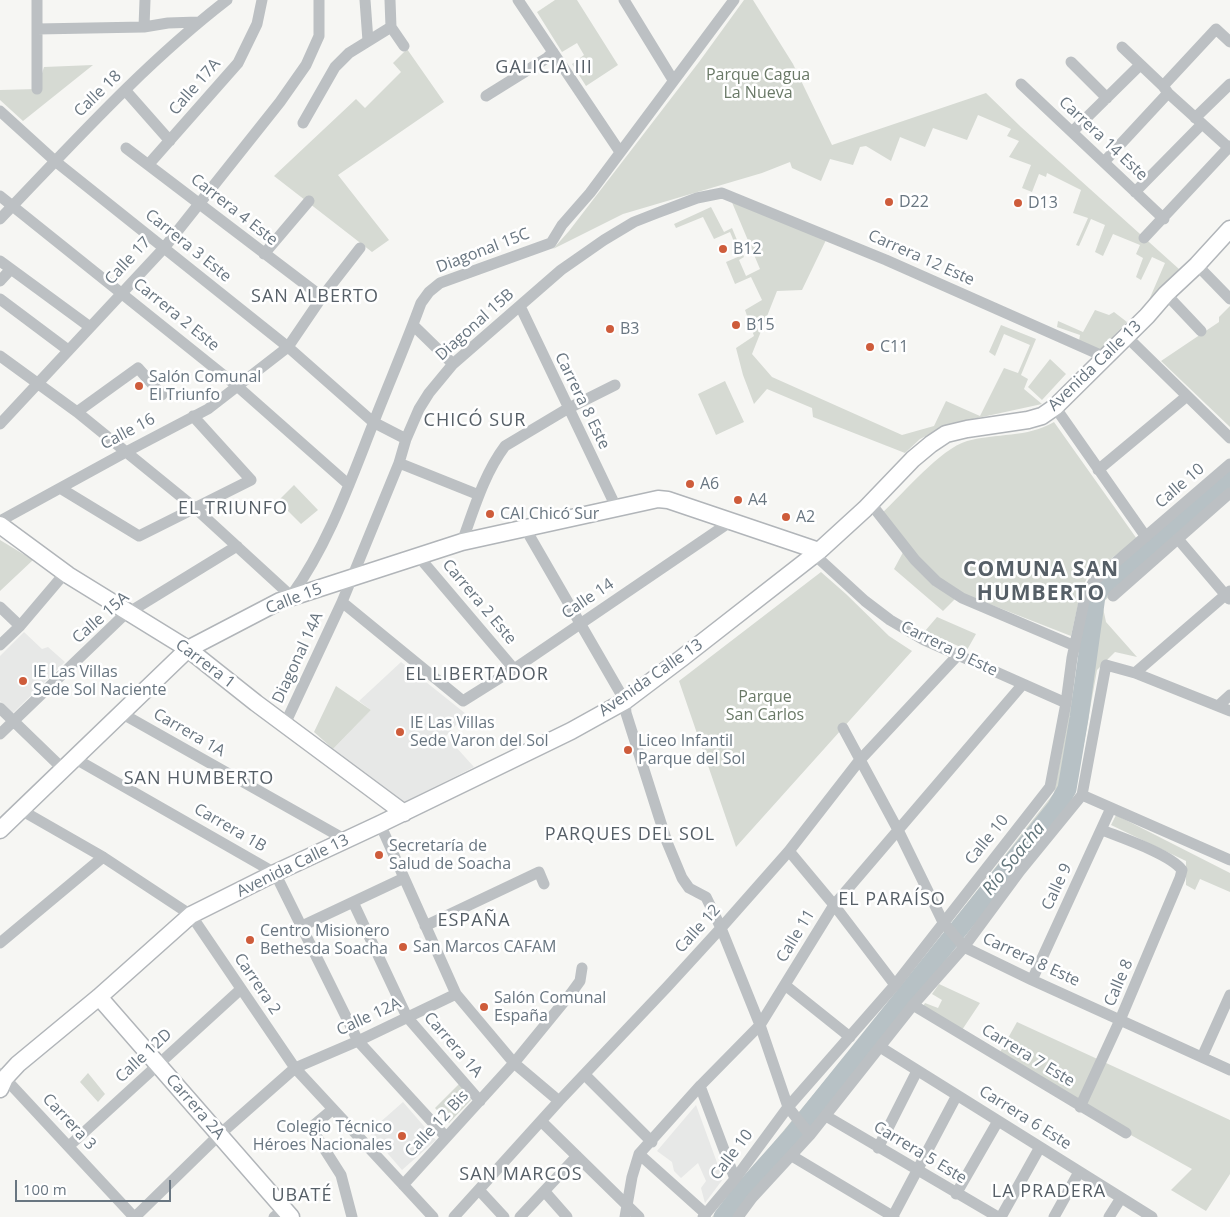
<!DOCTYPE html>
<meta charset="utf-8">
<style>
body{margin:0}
#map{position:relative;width:1230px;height:1217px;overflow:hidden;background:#f6f6f3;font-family:"Open Sans",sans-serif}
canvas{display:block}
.scale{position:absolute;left:15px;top:1180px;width:156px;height:22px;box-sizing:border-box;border:2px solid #697681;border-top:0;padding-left:6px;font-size:15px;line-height:18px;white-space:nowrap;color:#697681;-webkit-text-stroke:4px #fff;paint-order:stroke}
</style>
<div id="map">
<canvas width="1230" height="1217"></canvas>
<div class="scale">100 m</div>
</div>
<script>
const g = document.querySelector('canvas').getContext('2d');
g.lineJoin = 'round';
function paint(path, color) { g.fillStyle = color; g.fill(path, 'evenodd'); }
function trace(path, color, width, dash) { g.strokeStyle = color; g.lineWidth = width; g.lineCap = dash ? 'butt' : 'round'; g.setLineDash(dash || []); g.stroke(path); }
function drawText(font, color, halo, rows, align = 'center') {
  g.font = font + ' "Open Sans",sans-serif'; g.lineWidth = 5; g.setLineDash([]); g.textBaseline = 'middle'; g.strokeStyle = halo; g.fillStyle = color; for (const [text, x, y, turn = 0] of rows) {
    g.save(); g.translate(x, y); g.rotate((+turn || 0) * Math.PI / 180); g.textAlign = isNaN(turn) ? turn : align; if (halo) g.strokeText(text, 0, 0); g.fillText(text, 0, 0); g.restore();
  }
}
paint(new Path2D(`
 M24,632L42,649L48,647L65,662L12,714L0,701V656Z
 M401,662L466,714L446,736L474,767L403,803L333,749L371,710L359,701Z
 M403,1102L436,1140L402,1170L369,1132Z
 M696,1105L723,1179L705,1203L701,1188L706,1181L698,1163L681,1178L674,1171L672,1162L657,1151Z`), '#e7e8e7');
paint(new Path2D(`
 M555,0H577L618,65L586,86L572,64L584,55L577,43L562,52L537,12Z
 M744,0H753L793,64L832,145L986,93L1021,127L1179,269L1149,300L1165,263L1152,257L1141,280L1136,277L1143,258L1136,254L1140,245L1113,234L1103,256L1095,252L1105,225L1091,219L1079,246L1076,245L1088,218L1073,213L1081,190L1047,173L1046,177L1039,174L1032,192L1022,188L1031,165L1009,157L1019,141L1007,136L1011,129L978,115L967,140L933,128L925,147L900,137L891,161L866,146L860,147L853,165L830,159L821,181L792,168L790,162L762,173L623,214L553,249L569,231L699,62Z
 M407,49L444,102L338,175L389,240L372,252L274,176L356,99L365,108L401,72L393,63Z
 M93,65L23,121L0,100V90L37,89L44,67Z
 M731,200L827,238L802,290L777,291L752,354L772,377L902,435L934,426L946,401L980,416L1004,368L1018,373L1030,345L1004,334L995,356L989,352L1001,325L1036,339L1021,375L1028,379L1024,389L1042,404L950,424L920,439L905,453L813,417L812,408L767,389L754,404L743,375L736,348L754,336L745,310L762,300L751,277L735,284L726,262L740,256L730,232L714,239L703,217L676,228L674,224L711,207L724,232L732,228L744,257L739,260L746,276L760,269Z
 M1230,306V427L1161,361L1219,322V317Z
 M1095,310L1109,315L1114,312L1127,322L1100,350L1079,341L1080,335L1057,327L1058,321L1083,332Z
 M1050,359L1066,374L1042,400L1028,387Z
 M725,381L744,422L716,435L698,394Z
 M1054,422L1137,539L1088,576L1081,591L1071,636L961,593L943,611L894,569L907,545L882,513C904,493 940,449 967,441C996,433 1027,438 1054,422Z
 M1230,471V491L1102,603L1106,622L1137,657L1115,652L1097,670L1075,794L808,1130L735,1217H712L866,1031L1054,793L1090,603L1099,586Z
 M294,485L318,510L301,524L278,501Z
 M0,540L33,560L0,591Z
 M821,572L846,594L889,636L912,651L736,847L679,681Z
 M937,617L976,634L967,650L925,631Z
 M336,686L371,710L333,749L314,732Z
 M1116,815L1230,873V892L1200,879L1195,890L1186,885V861L1111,825Z
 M939,984L980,1003L962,1030L922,1008L925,1003L938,1008L942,1000L932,994Z
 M1017,1022L1230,1120V1174L1206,1211L1171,1190L1192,1169L1028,1078L999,1054Z
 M88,1073L105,1094L98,1102L80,1082Z
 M459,1084L471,1100L449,1123L435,1108Z`), '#d6dad3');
trace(new Path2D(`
 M723,1217L742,1192L792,1136L1056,808L1067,789L1079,718L1096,596L1101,588L1230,477`), '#b7c1c5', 19);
const secondary = new Path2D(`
 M0,525L68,575L188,649L256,703L404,813
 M0,830L188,649L280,601L462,542L658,499L668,500L819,551
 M99,997L291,1217
 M0,1089L5,1078L18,1064L99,997L191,915L275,873L380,824L571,731L625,701L682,658L819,551L865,509L913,459L931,444L946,434L967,429L1028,420L1042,416L1055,407L1147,316L1166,294L1197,265L1230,229`);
trace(secondary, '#b1b5b9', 19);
trace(new Path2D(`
 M365,0L368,41
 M390,0L391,27
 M518,0L620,152
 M624,0L673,80
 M144,27L145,0
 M391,27L404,46
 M37,29L144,27L168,23L198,22
 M1122,47L1163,86L1168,93L1230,149
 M1071,62L1107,98
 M1021,84L1164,219
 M1163,86L1216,29L1230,42
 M37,89V0
 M125,90L170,141
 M486,96L547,58L553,52
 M0,111L55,161L288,347L373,422L406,439
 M1195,118L1230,84
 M303,123L335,67L349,53L391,27
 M1072,132L1140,65
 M126,148L322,297
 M1104,162L1168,93
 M148,165L238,63L257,24L262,0
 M1135,192L1202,124
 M0,196L237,386L349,485
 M0,219C73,143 144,64 227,0
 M1144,238L1230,146
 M264,254L309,201
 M0,261L90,327
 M1197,265L1230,299
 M0,281L11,269
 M1166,294L1201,331
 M0,299L68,350
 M520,306L617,509
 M413,325L453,364
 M1126,336L1230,438
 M0,356L77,412L195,508L291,596C328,545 350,482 373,424C389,383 406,344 421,303L429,292L440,283L551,243L562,225L590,193L734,0
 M1055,407L1146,537
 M77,412L138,368L162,395
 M0,424L164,248L280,102L306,65L319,36V0
 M399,463L479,495
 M1098,470L1187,396
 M60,488L139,536L251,480L193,416
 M872,502L875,509L915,560L936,581L962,598L1075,646
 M0,521L126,452L208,409L288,347L322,297L360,248
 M525,528L625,701L626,713L667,842L682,878L689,888L706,897L721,928L760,1025L788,1107L810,1135
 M1178,539L1229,599
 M462,542C474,509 484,474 505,446L567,409L615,385
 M819,551L817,557L865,601L890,620L924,640L1066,703
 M419,557L514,669
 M1113,596L1230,493
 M342,602L463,701L514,669L730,522
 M0,607L20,626
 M0,645L20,626L65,573
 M1135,673L1230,591
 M1218,706L1230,695
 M0,708L63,769
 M121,713L346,840
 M285,724L342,602L399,463L406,439L419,409L429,393L453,364L561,270L604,240L634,222L657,213L697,198L722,193L886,260L1105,357
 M843,728L898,830L943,922L964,947L1032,980L1230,1070
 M0,734L123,616L237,546
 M74,758L275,873L358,1041L446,1137
 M1082,795L1230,860
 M21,810L103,857L191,915L295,1068L433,1217
 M380,824L456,994L514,1063L559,1101
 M789,851L834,905L895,985
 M353,902L407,1017L480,1101
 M302,926L404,878
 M425,926L539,872L544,884
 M0,943L103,857
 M1032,980L1111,808
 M785,985L850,1037
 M913,1005L1126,1133
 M880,1047L1152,1217
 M1202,1057L1230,995
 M1,1074L134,1217
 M585,1075L652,1142
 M700,1086L735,1179
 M1080,1107L1120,1020L1180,878L1182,870C1170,854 1122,838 1102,830
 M333,1109L314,1125L313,1131L341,1175L352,1217
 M826,1116L998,1217
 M541,1121L639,1217
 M69,1146L241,989
 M878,1148L917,1071
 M639,1154L706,1214
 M792,1156L894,1217
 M403,1185L514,1063L572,992L580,981L582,968
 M479,1190L504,1217
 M545,1192L567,1217
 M956,1194L998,1121
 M893,1216L957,1095
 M135,1217L219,1135L295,1068L358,1041L456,994
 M274,1217L284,1209
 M454,1217L559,1101L667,987L721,928L789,851L859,761L958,655
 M520,1217L577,1156
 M625,1217L632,1177L639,1154L700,1086L760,1025L834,905L1023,684
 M703,1217L735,1179L788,1107L895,985L1050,787L1066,703L1072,658L1085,597L1094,581L1230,464
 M738,1217L752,1198L810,1135L913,1005L964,947L1020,871L1082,795L1106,665L1135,673L1230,711
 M1001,1217L1040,1147
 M1054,1217L1079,1172
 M1109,1217L1121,1198`), '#bcc0c3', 11);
trace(secondary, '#fff', 16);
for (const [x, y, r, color] of [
 [889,202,5,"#ce5c3b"],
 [1018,203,5,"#ce5c3b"],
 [723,249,5,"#ce5c3b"],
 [736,325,5,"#ce5c3b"],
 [610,329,5,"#ce5c3b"],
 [870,347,5,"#ce5c3b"],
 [139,386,5,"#ce5c3b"],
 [690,484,5,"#ce5c3b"],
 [738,500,5,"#ce5c3b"],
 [490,514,5,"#ce5c3b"],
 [786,517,5,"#ce5c3b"],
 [23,681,5,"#ce5c3b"],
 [400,732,5,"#ce5c3b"],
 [628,750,5,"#ce5c3b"],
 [379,855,5,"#ce5c3b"],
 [250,940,5,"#ce5c3b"],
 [403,947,5,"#ce5c3b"],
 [484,1007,5,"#ce5c3b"],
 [402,1136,5,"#ce5c3b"]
]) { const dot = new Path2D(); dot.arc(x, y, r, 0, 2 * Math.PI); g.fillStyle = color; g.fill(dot); trace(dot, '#fff', 2); }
drawText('16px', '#6a7967', '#fff', [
 ["Parque Cagua",758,75],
 ["La Nueva",758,93],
 ["Parque",765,697],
 ["San Carlos",765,715]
]);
drawText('16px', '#697681', '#fff', [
 ["Calle 17A",195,87,-49],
 ["Calle 18",98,94,-44],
 ["Carrera 14 Este",1103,139,43],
 ["Carrera 4 Este",234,210,38],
 ["Carrera 3 Este",188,246,39],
 ["Diagonal 15C",483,251,-21],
 ["Carrera 12 Este",921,258,24],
 ["Calle 17",128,261,-47],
 ["Carrera 2 Este",176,315,39],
 ["Diagonal 15B",475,325,-42],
 ["Avenida Calle 13",1095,366,-44],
 ["Carrera 8 Este",582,401,64],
 ["Calle 16",128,432,-28],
 ["Calle 10",1180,486,-41],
 ["Calle 15",294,599,-21],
 ["Calle 14",588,599,-34],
 ["Carrera 2 Este",479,602,50],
 ["Calle 15A",101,618,-41],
 ["Carrera 9 Este",949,649,26],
 ["Diagonal 14A",298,658,-65],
 ["Carrera 1",205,664,37],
 ["Avenida Calle 13",651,678,-35],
 ["Carrera 1A",189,733,30],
 ["Carrera 1B",230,828,30],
 ["Calle 10",987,840,-51],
 ["Avenida Calle 13",293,866,-26],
 ["Calle 9",1057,887,-65],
 ["Calle 12",698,929,-48],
 ["Calle 11",796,936,-59],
 ["Carrera 8 Este",1031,960,25],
 ["Calle 8",1119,983,-67],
 ["Carrera 2",257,984,56],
 ["Calle 12A",369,1017,-25],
 ["Carrera 1A",453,1045,49],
 ["Calle 12D",144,1056,-43],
 ["Carrera 7 Este",1028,1056,31],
 ["Carrera 2A",195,1107,49],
 ["Carrera 6 Este",1025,1118,32],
 ["Carrera 3",69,1122,47],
 ["Calle 12 Bis",437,1124,-47],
 ["Carrera 5 Este",920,1153,31],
 ["Calle 10",732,1155,-53]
]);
drawText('16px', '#697681', '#fff', [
 ["D22",899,202],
 ["D13",1028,203],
 ["B12",733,249],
 ["B15",746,325],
 ["B3",620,329],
 ["C11",880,347],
 ["Salón Comunal",149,377],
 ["El Triunfo",149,395],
 ["A6",700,484],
 ["A4",748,500],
 ["CAI Chicó Sur",500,514],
 ["A2",796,517],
 ["IE Las Villas",33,672],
 ["Sede Sol Naciente",33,690],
 ["IE Las Villas",410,723],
 ["Sede Varon del Sol",410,741],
 ["Liceo Infantil",638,741],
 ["Parque del Sol",638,759],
 ["Secretaría de",389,846],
 ["Salud de Soacha",389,864],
 ["Centro Misionero",260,931],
 ["Bethesda Soacha",260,949],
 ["San Marcos CAFAM",413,947],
 ["Salón Comunal",494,998],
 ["España",494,1016],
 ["Colegio Técnico",392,1127,"right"],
 ["Héroes Nacionales",392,1145,"right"]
], 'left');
g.letterSpacing = '1px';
drawText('18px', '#565f67', '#fff', [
 ["GALICIA III",544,68],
 ["SAN ALBERTO",315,297],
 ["CHICÓ SUR",475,421],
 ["EL TRIUNFO",233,509],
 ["EL LIBERTADOR",477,675],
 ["SAN HUMBERTO",199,779],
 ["PARQUES DEL SOL",630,835],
 ["EL PARAÍSO",892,900],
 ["ESPAÑA",474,921],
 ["SAN MARCOS",521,1175],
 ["LA PRADERA",1049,1192],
 ["UBATÉ",302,1196]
]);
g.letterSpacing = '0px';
drawText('italic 18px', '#64777d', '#fff', [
 ["Río Soacha",1014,859,-51]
]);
g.letterSpacing = '1px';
drawText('bold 21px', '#565f67', '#fff', [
 ["COMUNA SAN",1041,570],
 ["HUMBERTO",1041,594]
]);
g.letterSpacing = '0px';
</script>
